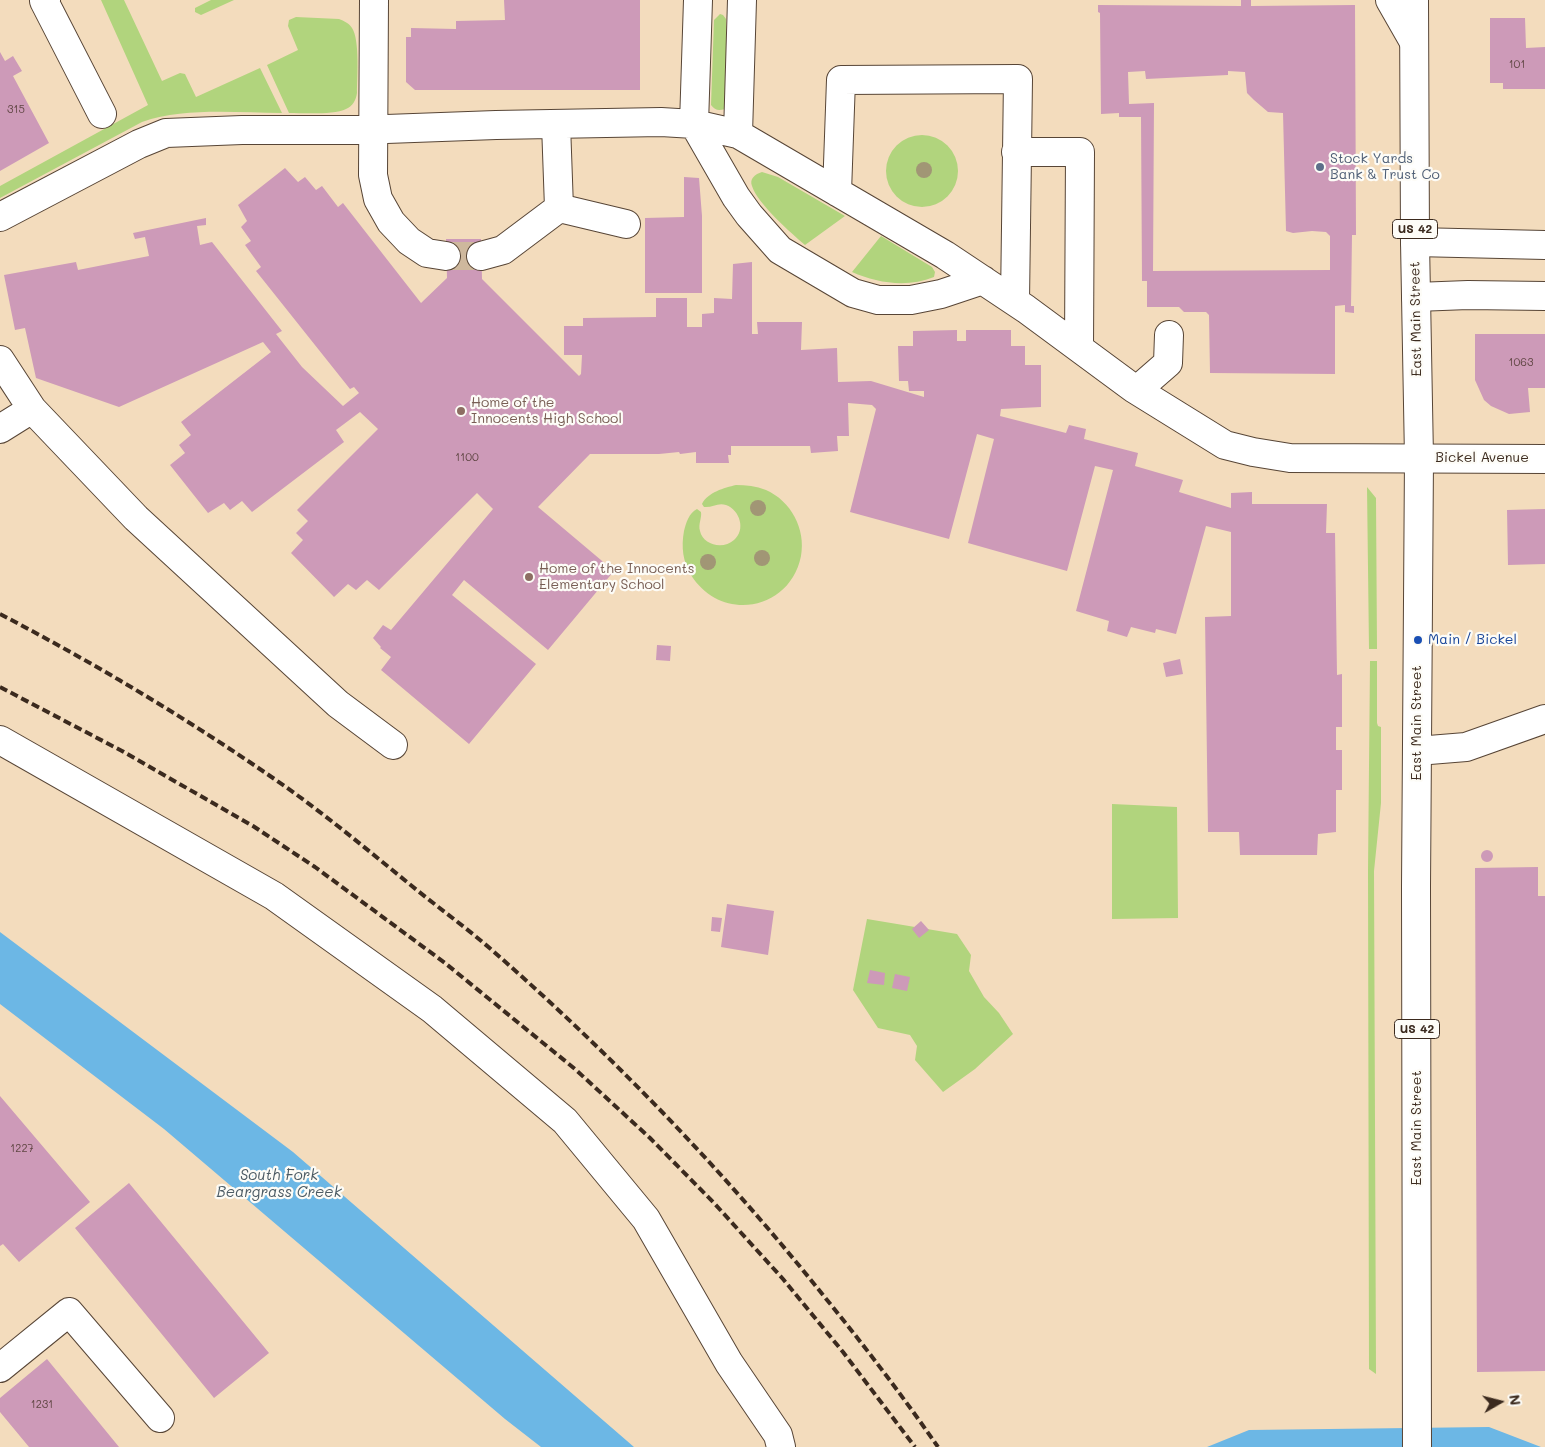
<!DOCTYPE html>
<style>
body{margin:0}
#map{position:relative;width:1545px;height:1447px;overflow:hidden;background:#f3dcbd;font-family:Mali,sans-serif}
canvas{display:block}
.north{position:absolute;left:1475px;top:1377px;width:50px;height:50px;-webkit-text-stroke:4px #fdfcf7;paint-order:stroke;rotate:82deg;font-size:14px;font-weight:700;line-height:20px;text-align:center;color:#3b2a1e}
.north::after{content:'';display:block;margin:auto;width:18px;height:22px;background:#3b2a1e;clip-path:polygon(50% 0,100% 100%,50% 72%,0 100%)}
</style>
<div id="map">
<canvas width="1545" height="1447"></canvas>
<div class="north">N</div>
</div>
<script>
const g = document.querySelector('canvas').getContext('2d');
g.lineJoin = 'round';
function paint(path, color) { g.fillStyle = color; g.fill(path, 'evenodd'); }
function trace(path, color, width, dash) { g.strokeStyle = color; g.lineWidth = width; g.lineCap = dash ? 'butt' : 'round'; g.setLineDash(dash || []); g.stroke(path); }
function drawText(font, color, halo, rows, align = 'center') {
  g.font = font + ' Mali,sans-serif'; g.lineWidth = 4.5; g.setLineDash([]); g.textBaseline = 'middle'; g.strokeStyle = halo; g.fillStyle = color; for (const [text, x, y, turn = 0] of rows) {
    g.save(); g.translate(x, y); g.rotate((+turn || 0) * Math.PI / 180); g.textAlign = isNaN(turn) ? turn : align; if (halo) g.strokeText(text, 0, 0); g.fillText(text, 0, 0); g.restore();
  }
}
paint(new Path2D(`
 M101,0H124L162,81L180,73L185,74L196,97L260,68L282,113C237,113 185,107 142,122L0,198V186L148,105Z
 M211,0H234L201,15L195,12V8Z
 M720,14L723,15L726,19L727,104L725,109C718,111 715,110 711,105L714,20Z
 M296,17L339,19C344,21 349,23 352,28C360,40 357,77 357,93C356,100 353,106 346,109C334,115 304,113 289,113L267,65L298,50L288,26L289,20Z
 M886 171a36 36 0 1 1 72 0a36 36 0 1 1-72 0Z
 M762,172L778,177L845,216L805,245C791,233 757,203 752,186C749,179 755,174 762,172Z
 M881,236L932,267L935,272L934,277C907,288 877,283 852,272Z
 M736,485C746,485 756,486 766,490C791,501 806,529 801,556C790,611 721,623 691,575C683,562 681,547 684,531C686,523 689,513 697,509L701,512C702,518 698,524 700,531C703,545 723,550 734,540C746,530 740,510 726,505C718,502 712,508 704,507L702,504C708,492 724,488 736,485Z
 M1367,487L1376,498L1377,649H1369Z
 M1370,661H1377V723L1378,726L1381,727V803L1374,871L1376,1374L1369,1369L1368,871Z
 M1112,804L1177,807L1178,918L1112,919Z
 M867,919L957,934L971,955L969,971L984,997L999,1013L1013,1034L975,1069L943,1092L915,1060L917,1046L910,1035L878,1028L853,990Z`), '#b1d47d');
paint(new Path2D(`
 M0,932L293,1152L634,1447H541L505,1419L164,1129L0,1004Z
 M1489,1427L1541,1447H1207L1249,1430Z`), '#6cb7e5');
paint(new Path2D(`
 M504,0H640V90H415L406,82V37H411V28L456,29V21L505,20Z
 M1241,0H1251V6L1355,5L1356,235H1352L1351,306H1354V313L1345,312V305L1335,306V374L1210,373L1209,315L1206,312H1184L1179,307H1147V281H1142L1141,117H1119V113L1101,114L1100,13L1098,12V5L1241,6ZM1145,71L1146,79L1228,75V71L1245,72L1247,93L1254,100L1268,112L1283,113L1286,231L1293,233L1312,231L1326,232L1330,236V270L1153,271L1154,103L1129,104L1128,72Z
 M1490,18H1525L1526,48L1545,47V89H1503V83H1490Z
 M0,52L5,61L13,56L22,71L13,76L49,143L0,171Z
 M285,168L298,182L305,177L316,190L322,186L338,207L343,203L421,303L447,278L446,239H481L482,279L579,376L581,374L582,355H564V326H583V318L656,317V298H687V327H702V314L714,313V298L732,299L733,264L752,262V334H758L757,322H802L801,350L837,348L838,382L871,381L924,397V391H909L908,381H899L898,346H913V331L957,330V341H966V330H1011V346H1025V365H1041V407L1001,409L1000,416L1066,433L1069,425L1086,429L1084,439L1138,453L1135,466L1183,480L1179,492L1231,508V493L1252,492V504H1327L1326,533H1335L1337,675L1342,674V727H1336V750H1342V790H1336V832L1318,834L1317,855H1240L1239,832H1208L1205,617L1231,616V532L1206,526L1176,634L1156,629L1155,633L1131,627L1127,637L1107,631L1109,621L1076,611L1113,470L1095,466L1067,571L968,543L994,439L977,434L949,539L850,512L876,409L872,405L848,403L849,436H837L838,451L811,453L810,446H731V455H728L729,463H696V452L680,454L679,452L659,454H590L538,507L614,571L548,650L464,580L452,595L536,664L469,744L381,670L391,657L380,648L381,647L373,638L383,625L391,630L493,509L477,493L379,590L367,580L356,590L348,584L334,597L291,553L303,540L296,533L308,521L297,510L378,429L360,412L336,430L344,442L252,512L242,501L230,510L224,503L208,513L170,465L185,453L179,445L191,435L181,422L271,352L263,342L119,407L36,378L25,328L15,330L4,275L76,262L78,270L149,256L145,237L135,239L133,233L206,218V225L197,226L200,245L212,242L282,331L276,334L302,367L343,406L359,393L354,387L350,389L256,271L261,267L245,245L251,241L241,227L247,221L238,205Z
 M684,177L699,178L702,216V293H645V218L684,217Z
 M1475,334H1545V388H1528L1530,412L1509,414L1491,406L1484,400L1475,380Z
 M1545,509V564L1508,565L1507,510Z
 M657,645L671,646L670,661L656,660Z
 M1180,659L1183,674L1166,677L1163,663Z
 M1481 856a6 6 0 1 1 12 0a6 6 0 1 1-12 0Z
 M1538,867V896H1545V1371L1477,1372L1475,868Z
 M727,904L774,911L768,955L721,947Z
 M712,917L722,918L720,932L711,931Z
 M921,921L929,930L919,938L912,929Z
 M870,970L885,973L884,985L867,983Z
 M895,974L910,977L907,991L892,988Z
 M0,1096L90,1202L19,1262L3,1244L0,1246Z
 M129,1183L269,1353L214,1398L75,1228Z
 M47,1359L119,1447H29L0,1412V1398Z`), '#cd9ab8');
trace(new Path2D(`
 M446,256H481`), '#ceb89d', 28, [28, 14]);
const minor = new Path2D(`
 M46,0L44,1L102,114
 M374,0L373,175L378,199L391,222L409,241L427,253L446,256
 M698,0L694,124L736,197L749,215L780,250L853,293L878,300H911L941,294L983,280
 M1390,0L1414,42
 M556,124L559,208L626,224
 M738,134L742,0
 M1016,152H1080L1079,348
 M837,192L841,80L1018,79L1015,301
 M0,217L139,144L166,133L242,130H359L496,125L661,122L694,124L738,134L945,255L1026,309L1133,388L1225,445L1253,452L1290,458L1545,459
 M1415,242L1545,245
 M481,256L503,250L559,208
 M1416,297L1468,295L1545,296
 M0,360L32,409L136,518L338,704L393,745
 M1137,390L1168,363L1169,335
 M0,429L32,409
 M0,740L274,896L432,1009L565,1121L646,1219L729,1363L778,1435L781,1447
 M1417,751L1466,747L1545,719
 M0,1368L69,1312L160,1418`);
const major = new Path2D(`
 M1414,0L1415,242L1419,458L1416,886L1417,1447`);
trace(minor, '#574536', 30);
trace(major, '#574536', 30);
trace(minor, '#fff', 28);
trace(major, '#fff', 28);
trace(new Path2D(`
 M0,614C94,663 186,718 273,778C324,813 370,852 418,891C443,911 469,930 493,951C613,1056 723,1170 823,1295C863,1344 902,1395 938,1447
 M0,687L122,751L253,826L315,867L445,963L575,1069L650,1138L714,1203L783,1279L843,1352L915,1447`), '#3b2a1e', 4, [8, 4]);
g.fillStyle = '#a19675';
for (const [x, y] of [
 [924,170],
 [758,508],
 [762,558],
 [708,562]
]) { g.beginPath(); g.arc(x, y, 8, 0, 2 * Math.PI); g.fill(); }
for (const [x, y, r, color] of [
 [1320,167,5,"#5c6f8a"],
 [461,411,5,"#8d6e63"],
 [529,577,5,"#8d6e63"],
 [1418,640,5,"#1a4fb4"]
]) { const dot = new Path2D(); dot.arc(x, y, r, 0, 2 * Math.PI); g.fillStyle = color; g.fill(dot); trace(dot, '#fdfcf7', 2); }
drawText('11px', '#604644', null, [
 ["101",1517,65],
 ["315",16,110],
 ["1063",1521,363],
 ["1100",467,458],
 ["1227",22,1149],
 ["1231",42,1405]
]);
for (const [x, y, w] of [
 [1415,229,45],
 [1417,1029,45]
]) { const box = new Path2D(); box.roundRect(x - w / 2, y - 9.5, w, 19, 4); g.fillStyle = '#fdfcf7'; g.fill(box); trace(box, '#3b2a1e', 1); }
drawText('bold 12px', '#3b2a1e', null, [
 ["US 42",1415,229],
 ["US 42",1417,1029]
]);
drawText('14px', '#4e5e75', '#fdfcf7', [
 ["Stock Yards",1330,159],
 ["Bank & Trust Co",1330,175]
], 'left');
drawText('14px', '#3b2a1e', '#fdfcf7', [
 ["East Main Street",1416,319,-91],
 ["Bickel Avenue",1482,458],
 ["East Main Street",1417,723,-90],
 ["East Main Street",1417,1128,-90]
]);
drawText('14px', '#785e54', '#fdfcf7', [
 ["Home of the",471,403],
 ["Innocents High School",471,419],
 ["Home of the Innocents",539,569],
 ["Elementary School",539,585]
], 'left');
drawText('14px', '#164399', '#fdfcf7', [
 ["Main / Bickel",1428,640]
], 'left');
drawText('italic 15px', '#4c5b64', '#fdfcf7', [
 ["South Fork",279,1175],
 ["Beargrass Creek",279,1192]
]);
</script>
